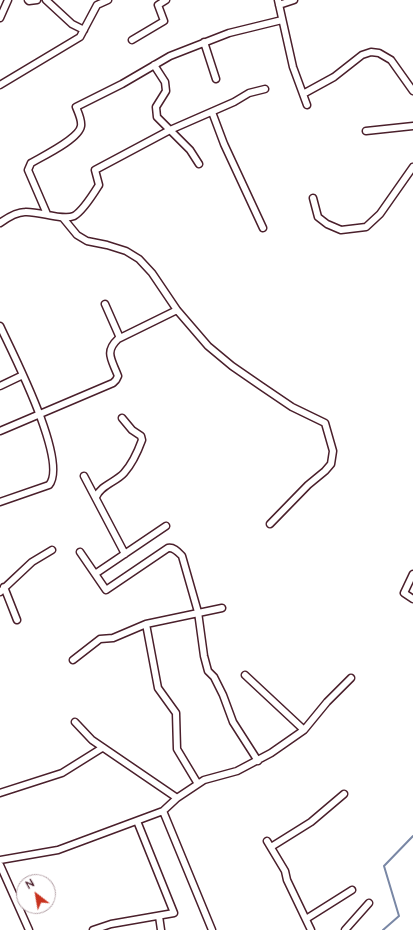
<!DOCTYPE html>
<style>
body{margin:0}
#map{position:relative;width:413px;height:930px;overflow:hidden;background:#fff;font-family:"Architects Daughter",sans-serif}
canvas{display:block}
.north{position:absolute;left:16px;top:874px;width:40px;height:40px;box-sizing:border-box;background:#fff;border:1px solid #b7a5aa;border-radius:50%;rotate:329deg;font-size:11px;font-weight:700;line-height:16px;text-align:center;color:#4a1f2b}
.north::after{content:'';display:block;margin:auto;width:14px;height:18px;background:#c8321e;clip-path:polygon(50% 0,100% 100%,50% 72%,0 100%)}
</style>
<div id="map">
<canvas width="413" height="930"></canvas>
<div class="north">N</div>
</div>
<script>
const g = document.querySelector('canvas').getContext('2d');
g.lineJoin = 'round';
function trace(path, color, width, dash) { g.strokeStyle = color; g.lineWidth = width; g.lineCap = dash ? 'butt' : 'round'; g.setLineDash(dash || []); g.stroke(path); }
trace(new Path2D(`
 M383,930L399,916L384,866L413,836`), '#7987a5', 2);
const street = new Path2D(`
 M28,0L29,1L37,0
 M46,0L72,24L84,30
 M278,0L293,67L307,105
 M279,5L294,0
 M0,18L8,0
 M132,40L164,21L158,5L166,0
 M204,42L216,79
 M154,65L165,82L166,91L156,107L157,117L190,150L199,164
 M0,85L80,37L97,5L108,0
 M303,94L334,77L362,55L371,52L379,53L391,60L413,91
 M212,112L224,144L263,228
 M366,131L413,126
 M313,198L318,217L327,224L341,230L366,227L380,214L413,167
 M47,214L28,170L31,163C43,156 79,139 81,126C82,120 78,112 76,107L122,84L170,56L229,33L282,20
 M63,218L77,235L87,241L107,245L126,251L139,259L152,273L177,310L208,346L232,366L261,386L292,407L325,423L333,451L331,464L325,471L308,485L270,524
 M0,223C7,218 16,212 25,212C39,211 62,221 74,216C83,211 94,193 99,185L95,170L170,130L234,102L249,93L265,89
 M105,304L120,338
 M0,326C12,352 69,462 49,485L0,502
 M0,386L23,375
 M0,431L113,383L116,380L118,376C112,360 104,352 118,339L177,310
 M84,476L125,554
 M96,497C101,485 116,482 124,473C132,464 138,451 142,440L141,436L132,430L122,418
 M80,552L106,590L168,548C174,547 178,552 182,556L198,612L204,656L208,671L214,677L223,695L233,722L258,761
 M95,574L166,526
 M413,574L404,593L413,599
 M4,587L17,620
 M0,592L32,562L52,550
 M146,624L158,688L176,713L177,749L198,784
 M73,660L100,639L113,638L146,624L222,608
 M245,675L304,730
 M75,722L92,740L177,798
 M0,793L62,773L102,748
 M163,811L212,930
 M267,841L285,871L287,880L311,930
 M271,847L311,822L344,794
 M0,860L58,850L163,811L177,798L204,780L237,771L271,753L304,730L327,702L351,678
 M0,865L29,930
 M159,916L161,930
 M306,919L352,890
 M93,930L111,924L174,913L137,821
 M345,930L369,903`);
trace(street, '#4a1f2b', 9);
trace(street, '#fff', 6);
</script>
